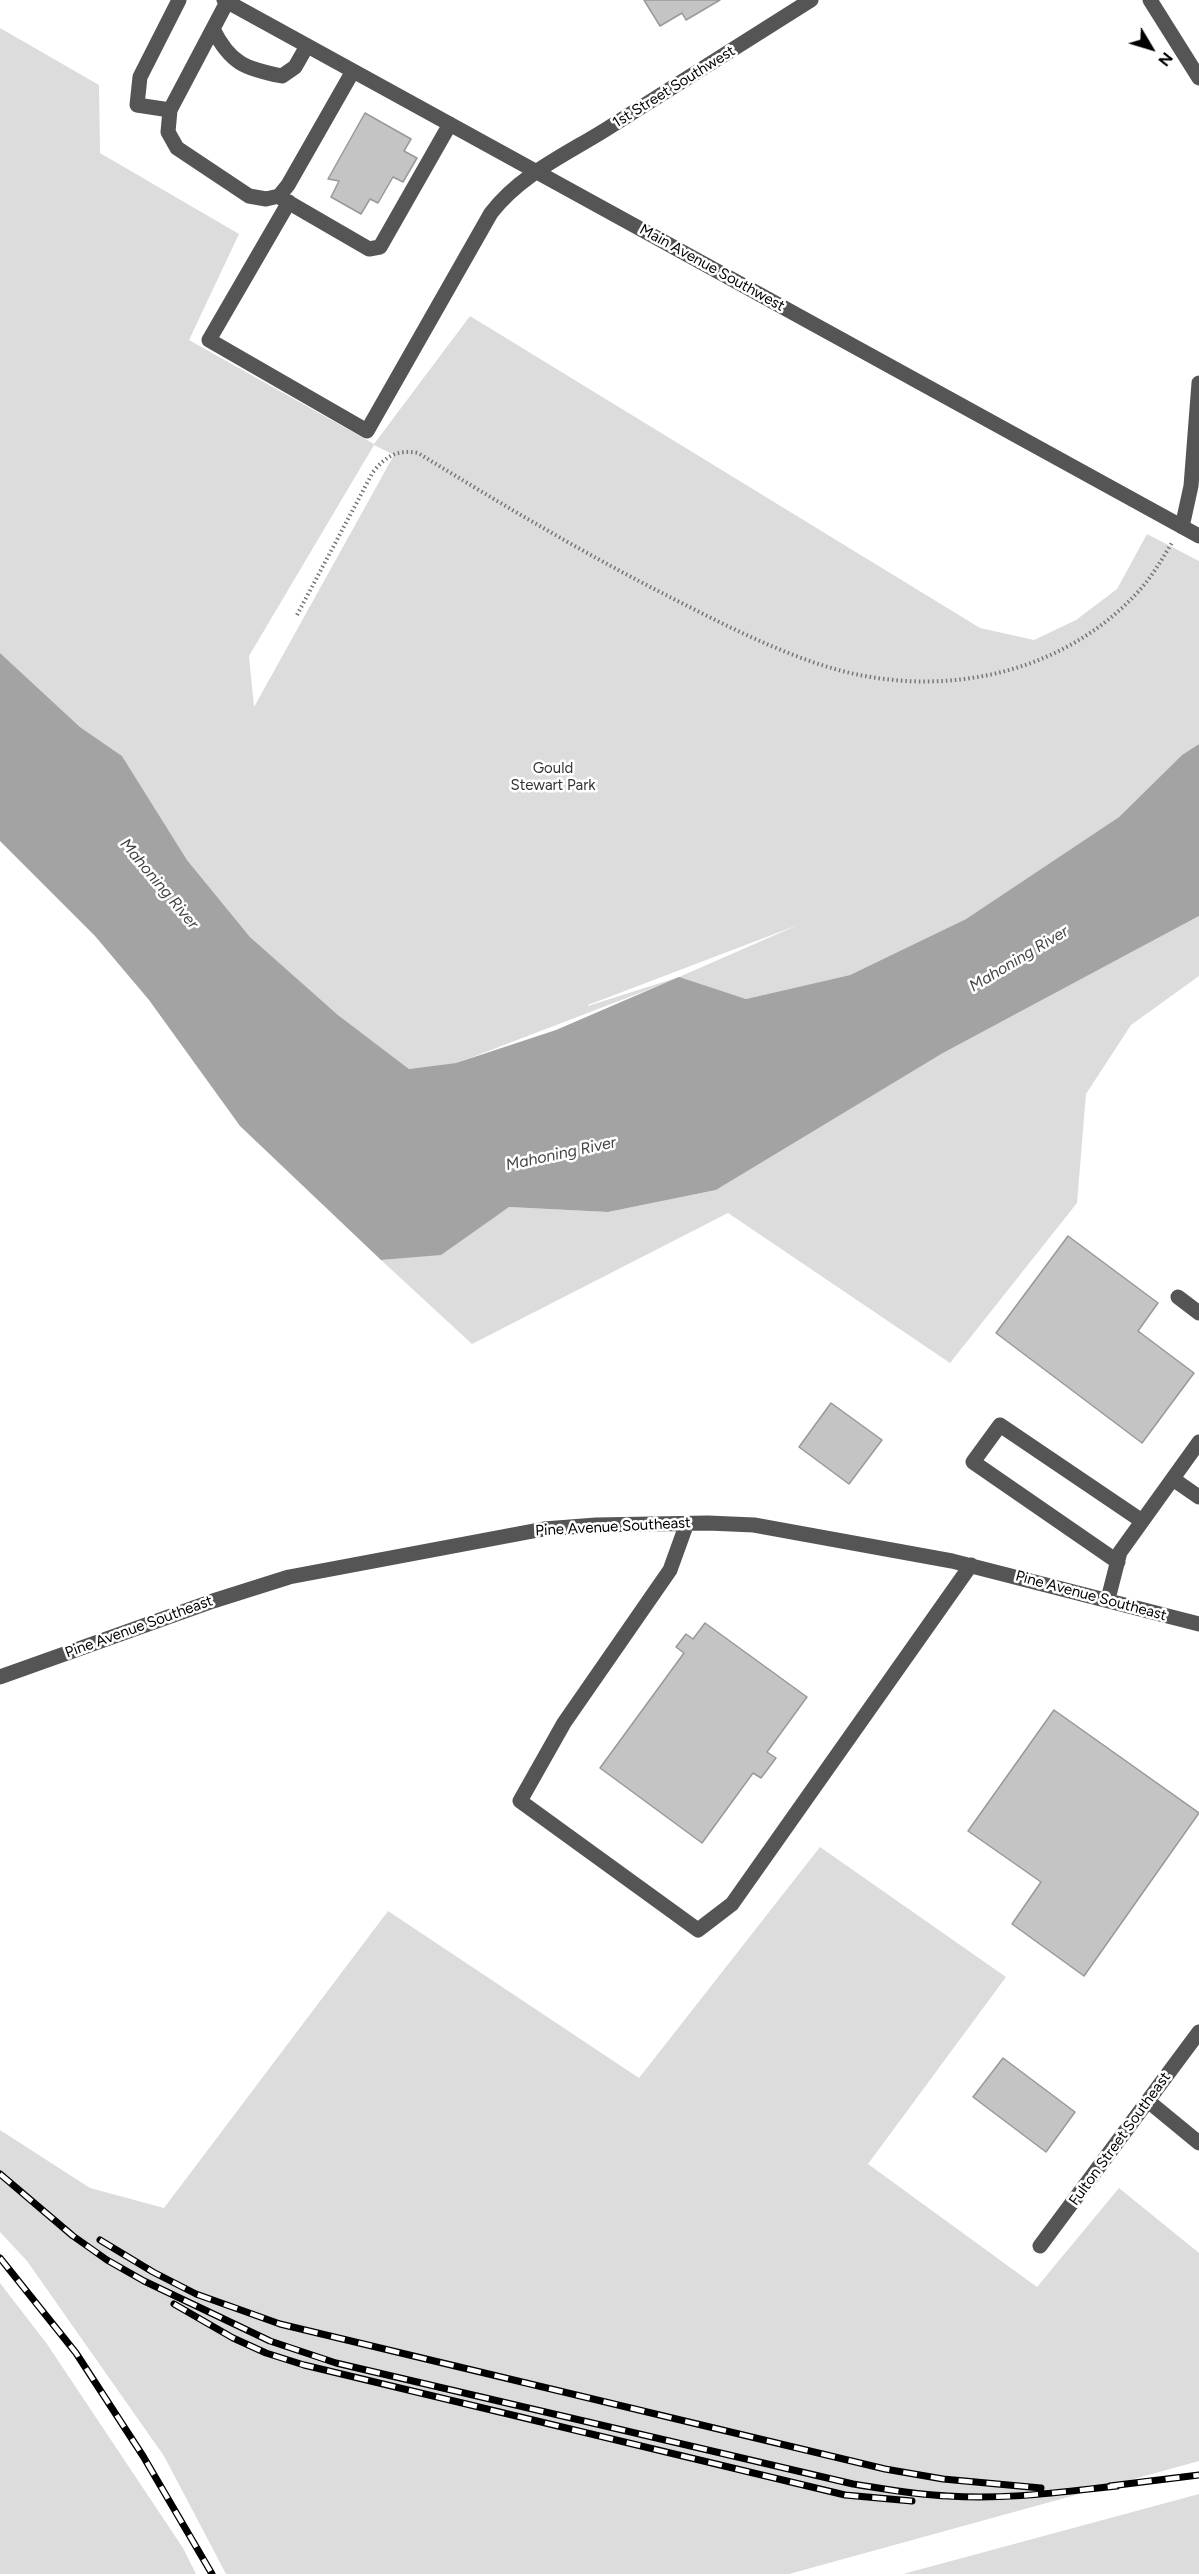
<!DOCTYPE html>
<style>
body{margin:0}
#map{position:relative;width:1199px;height:2574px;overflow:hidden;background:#fff;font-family:Figtree,sans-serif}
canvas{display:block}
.north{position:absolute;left:1121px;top:18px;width:60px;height:60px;-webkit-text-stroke:4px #fff;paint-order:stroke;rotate:128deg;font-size:16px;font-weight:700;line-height:24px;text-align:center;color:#000}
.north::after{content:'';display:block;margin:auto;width:21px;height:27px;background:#000;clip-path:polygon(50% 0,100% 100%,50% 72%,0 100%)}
</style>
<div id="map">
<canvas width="1199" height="2574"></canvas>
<div class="north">N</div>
</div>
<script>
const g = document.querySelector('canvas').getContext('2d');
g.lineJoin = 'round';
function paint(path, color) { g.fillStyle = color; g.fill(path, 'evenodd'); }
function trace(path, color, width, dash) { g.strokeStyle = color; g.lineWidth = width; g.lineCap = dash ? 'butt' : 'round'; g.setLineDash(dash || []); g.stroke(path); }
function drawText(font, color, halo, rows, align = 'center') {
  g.font = font + ' Figtree,sans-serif'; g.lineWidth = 5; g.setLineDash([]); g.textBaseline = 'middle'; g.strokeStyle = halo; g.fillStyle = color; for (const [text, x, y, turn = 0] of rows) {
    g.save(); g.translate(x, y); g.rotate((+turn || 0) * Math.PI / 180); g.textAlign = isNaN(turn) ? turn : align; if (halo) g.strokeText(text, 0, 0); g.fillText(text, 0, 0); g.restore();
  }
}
paint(new Path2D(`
 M0,28L99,85L100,153L239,234L189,340L374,444L470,316L980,628L1034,640L1076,620L1117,589L1147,534L1199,561V744L1182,755L1119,817L966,919L850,975L746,999L679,978L457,1063L409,1069L338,1015L250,937L187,860L122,756L80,727L0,653ZM374,445L394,455L254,707L249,656ZM798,925L679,977L588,1006V1005Z
 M1199,916V976L1131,1025L1086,1094L1077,1203L950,1363L728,1213L472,1344L381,1260L434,1255L509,1207L608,1212L716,1190L943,1053Z
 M820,1847L1006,1977L868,2164L1037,2287L1119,2188L1199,2253V2461L789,2574H226L164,2456L27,2261L0,2232V2130L90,2188L164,2208L388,1911L639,2078Z
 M0,2283L47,2344L183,2548L196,2574H0Z
 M1199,2494V2574H903Z`), '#dcdcdc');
paint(new Path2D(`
 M0,653L80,727L122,756L187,860L250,937L338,1015L409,1069L456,1063L556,1030L679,977L746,999L850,975L966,919L1119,817L1182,755L1199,744V916L943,1053L716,1190L608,1212L509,1207L441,1255L381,1260L240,1126L149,1000L95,936L0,841Z`), '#a3a3a3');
const building = new Path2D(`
 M644,0H720L686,20L682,13L660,26Z
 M365,113L411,139L404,151L417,158L403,182L393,177L378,203L370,199L361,214L331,197L339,181L328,179Z
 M1068,1236L1158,1303L1138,1331L1194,1373L1142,1443L996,1333Z
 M831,1403L882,1440L849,1484L799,1447Z
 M705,1623L807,1697L767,1752L776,1758L761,1778L753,1773L702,1843L600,1768L684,1653L676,1647L686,1634L693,1639Z
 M1054,1710L1199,1813L1084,1976L1012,1924L1041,1882L968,1831Z
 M1003,2058L1075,2112L1046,2152L973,2097Z`);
paint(building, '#c4c4c4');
trace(building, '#999', 1.5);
trace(new Path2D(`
 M297,615L373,472C385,457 397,449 418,453C498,502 578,550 662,593C715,620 770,649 828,667C936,700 1059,677 1137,593C1152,577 1162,559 1173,541`), '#777', 4, [1.5, 3]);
trace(new Path2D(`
 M224,0L1199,536
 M1150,0L1199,78
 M227,2L170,110L168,132L177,148L249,196L266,199L279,196L288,185L353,71
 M213,29C230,63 245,69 282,76L295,67L307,46
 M170,110L137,105L140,77L179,0
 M281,198L369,249L380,247L450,124
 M289,202L209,340L367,431L491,213C520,175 565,155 605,130C674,87 742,43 811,0
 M1182,527L1191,486L1199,383
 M1178,1297L1199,1313
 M1173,1479L1199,1497
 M687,1523L670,1570L564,1723L520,1801L698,1930L732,1904L971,1565
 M1118,1562L973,1462L1000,1425L1142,1521
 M1108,1599L1120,1552L1199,1442
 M0,1677L213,1601L289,1577L544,1529L596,1525L708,1523L754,1525L952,1561L1199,1624
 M1148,2101L1199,2143
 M1040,2246L1199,2032`), '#555', 15);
const rail = new Path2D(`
 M0,2174L73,2236L107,2260L144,2281L270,2341L336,2363L853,2484C885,2489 916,2495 948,2496C1005,2500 1061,2492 1117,2486
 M100,2240L153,2272L196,2294L280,2324L885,2469L943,2479L1041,2488
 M0,2258L76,2353L143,2456L212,2574
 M174,2304L233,2338L266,2353L304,2365L845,2495L912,2501
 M1110,2486L1199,2475`);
trace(rail, '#000', 7);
trace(rail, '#fff', 4.5, [14]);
drawText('15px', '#000', '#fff', [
 ["1st Street Southwest",674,87,-32],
 ["Main Avenue Southwest",712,268,29],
 ["Pine Avenue Southeast",613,1527,-3],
 ["Pine Avenue Southeast",1091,1596,15],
 ["Pine Avenue Southeast",139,1627,-20],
 ["Fulton Street Southeast",1120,2139,-54]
]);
drawText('15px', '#333', '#fff', [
 ["Gould",553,769],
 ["Stewart Park",553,786]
]);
drawText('italic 16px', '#444', '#fff', [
 ["Mahoning River",159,884,50],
 ["Mahoning River",1019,959,-31],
 ["Mahoning River",561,1154,-12]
]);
</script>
